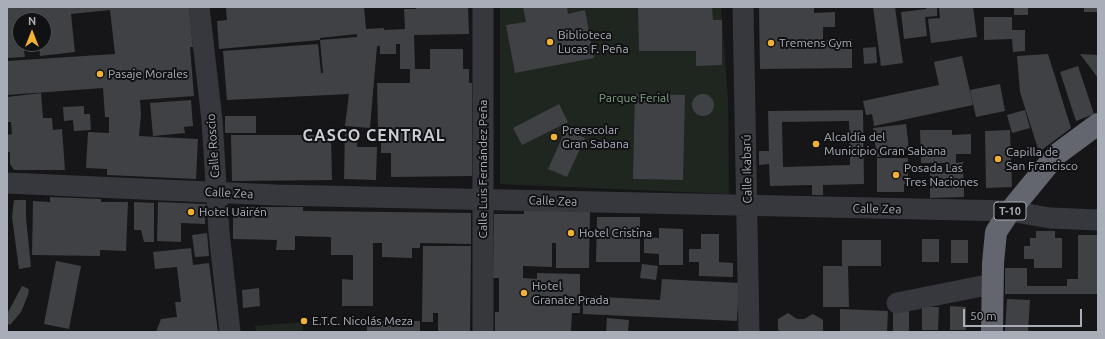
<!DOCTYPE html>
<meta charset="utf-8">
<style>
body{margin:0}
#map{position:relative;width:1105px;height:339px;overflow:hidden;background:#161618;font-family:Ubuntu,sans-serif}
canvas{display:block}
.frame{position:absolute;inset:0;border:8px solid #a8adb8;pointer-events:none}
.north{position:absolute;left:12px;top:12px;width:40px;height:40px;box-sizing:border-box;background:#111113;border:1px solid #4d4f55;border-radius:50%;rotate:0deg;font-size:11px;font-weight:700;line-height:16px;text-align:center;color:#a8adb8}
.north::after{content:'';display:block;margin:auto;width:14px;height:18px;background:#f2b134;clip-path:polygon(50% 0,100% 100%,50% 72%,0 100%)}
.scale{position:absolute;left:963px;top:309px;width:119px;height:18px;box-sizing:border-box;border:2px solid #a8adb8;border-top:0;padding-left:5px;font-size:12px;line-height:14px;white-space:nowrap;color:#a8adb8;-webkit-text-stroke:3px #111113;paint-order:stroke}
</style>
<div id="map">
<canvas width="1105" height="339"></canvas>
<div class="frame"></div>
<div class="north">N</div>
<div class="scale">50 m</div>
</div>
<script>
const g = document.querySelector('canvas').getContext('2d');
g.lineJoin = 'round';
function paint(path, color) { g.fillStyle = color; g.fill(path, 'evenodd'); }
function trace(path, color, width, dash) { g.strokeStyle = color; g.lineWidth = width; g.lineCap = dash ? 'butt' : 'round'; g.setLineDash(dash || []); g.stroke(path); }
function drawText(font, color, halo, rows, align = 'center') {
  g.font = font + ' Ubuntu,sans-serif'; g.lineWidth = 4; g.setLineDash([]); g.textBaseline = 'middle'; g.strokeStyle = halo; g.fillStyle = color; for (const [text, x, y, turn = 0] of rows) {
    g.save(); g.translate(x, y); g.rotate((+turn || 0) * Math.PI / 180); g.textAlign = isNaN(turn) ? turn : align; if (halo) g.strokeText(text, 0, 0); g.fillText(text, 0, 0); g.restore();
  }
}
paint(new Path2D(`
 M500,7H721L728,99L729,194L500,184Z
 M302,322L303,332H256L255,326Z`), '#1e261f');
paint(new Path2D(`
 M7,7H189L193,47H190L194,96L140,100L141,114L139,136L198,139L196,179L107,175V169L86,168L88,132L109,133V117H105L103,88L7,95V61L115,54L110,10L71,14L75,52L40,56L39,44H44V29H50L49,21L20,20V44H23L25,57L7,58Z
 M235,7H364L366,29L384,28V30L405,29L404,9H416V7H468L469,34L414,35L415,69H430V49H463V69H469V83H472V176L391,177V153H381V129H378L377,83H410V69H400V44H396V54H380V46H377L370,128L345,126L349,94L227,100L223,51L318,44L321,73H323L320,40L357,37V34L320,38V40L219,49L217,21L227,20L226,8Z
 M523,7H567L568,14L585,10L594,58L515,73L506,25L526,22Z
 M638,7H712L713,20H722V65L696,66V51H639Z
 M759,7H814V13L835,12V27H823V40L852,39V68L760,69Z
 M873,7H895L903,63L881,66Z
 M926,7H937V16L925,17L927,36L904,39L901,12L926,9Z
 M939,7H973L977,37L931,43L928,19L940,18Z
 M1014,7H1028V15H1014Z
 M1084,7H1098V12H1084Z
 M984,17H1012V30H1025V51L1013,52L1012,39L984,40Z
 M876,47L877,63L864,64L863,48Z
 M1048,54L1071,128L1039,152L1020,92L1017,56Z
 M1080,54L1098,55V78Z
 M962,56L973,105L874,126L872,114L866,115L863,101L939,85L934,62Z
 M1078,66L1094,114L1076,121L1060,72Z
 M1000,84L1005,111L976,117L970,90Z
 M41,93L43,118H52L53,130L62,129L65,170H14L10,164V152H7V135L12,134L11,122H7V97Z
 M692 105a11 11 0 1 1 22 0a11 11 0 1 1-22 0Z
 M635,94L685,95L683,180L633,179Z
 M191,100L193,126L184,127L185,133L153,136L150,103Z
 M559,104L568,122L522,145L513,128Z
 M84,106V114H90L91,130L74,131L73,120L64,121L63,107Z
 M863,110L864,184L823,185V195H812V185L770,186L769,164L759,165V151H769L768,111ZM849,121L850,165L783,167L782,122Z
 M1025,110L1030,128L1012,133L1007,115Z
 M225,116H256V133H225Z
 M906,124L909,149L904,150V153L877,157L873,128Z
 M345,129H357V147H377L376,180L344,179Z
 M566,129L585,138L567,177L548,169Z
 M920,130H952V135L971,134V154H956V163L963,162L964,197L930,198V172L945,171V163H921Z
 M1010,130L1012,187L986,188L985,131Z
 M231,135H331L332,180L232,181Z
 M877,158H908V184H904V192H877Z
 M50,197L101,199V202H128L126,251L100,250V256L32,255L33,201L50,202Z
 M14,200H26V218L31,267L19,269L12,217Z
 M134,202L154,203V242H144L141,230H134Z
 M158,202L206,204L205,224L181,223V242L157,241Z
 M240,207H303V211L471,213V244L420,243V248H412V258L382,257V243H373V306H342V279L353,280V255H331V237L295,236V250H276L277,240L233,239V212H240Z
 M524,210L590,211L589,268H556V243H552V267L523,266V278L537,279V273L580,274V313H572L571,332H495V312H499V278H493L494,214H524Z
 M597,217H640V262H596Z
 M659,228L683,229V265H659V254L644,253V237L659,238Z
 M1036,231H1055V238H1062V268H1034V259H1024V246H1030V238H1036Z
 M207,233L209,256L195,257L192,235Z
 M701,234H719V262L733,263V277L699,276V262H689V249H701Z
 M1078,235H1098V294H1005V268H1027V286H1067V279H1078Z
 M922,239H939V262H922Z
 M842,240H881V266H848L849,307H823V266H842Z
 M951,240H968V263H951Z
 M423,246H471L470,332H438V313H433V322H422Z
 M191,248L193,265L209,263L218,332H156L161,319L177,317L175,302H181L177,267L155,269L153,252Z
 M56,261L81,266L69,329L44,324Z
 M642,264L658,266L656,280L640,278Z
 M662,279L739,283L737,321L583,314V296L660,300Z
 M22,286L29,289L28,295L21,312L10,325L7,323V314Z
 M259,288L260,306L243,308L242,290Z
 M1007,299L1030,300L1028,332H1005Z
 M950,306L966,307V330H950Z
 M922,307H939L938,330H922Z
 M893,308H909V331H893Z
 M840,309L888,311L887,332H840Z
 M788,313L797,319H804L813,314L823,320V331L782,332L778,330V319Z
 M607,318L629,320L628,332H606Z
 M367,321H420V332H367Z`), '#404145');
trace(new Path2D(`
 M199,7L212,120L219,232L230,332
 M743,7L749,332
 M7,183L276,195L1010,211L1050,218L1098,220
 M897,303L992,284
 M483,332V7`), '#37383d', 21);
trace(new Path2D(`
 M992,332L993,263L996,232L1010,211L1056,155L1098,124`), '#63666e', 22);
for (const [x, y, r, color] of [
 [550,42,4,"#f2b134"],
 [771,43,4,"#f2b134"],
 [100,74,4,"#f2b134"],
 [554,137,4,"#f2b134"],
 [816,144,4,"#f2b134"],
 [998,159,4,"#f2b134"],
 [896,175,4,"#f2b134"],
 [191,212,4,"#f2b134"],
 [571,233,4,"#f2b134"],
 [524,293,4,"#f2b134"],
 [304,321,4,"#f2b134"]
]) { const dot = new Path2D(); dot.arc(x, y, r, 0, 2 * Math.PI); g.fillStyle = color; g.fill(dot); trace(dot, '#111113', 1.5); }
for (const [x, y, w] of [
 [1010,211,32]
]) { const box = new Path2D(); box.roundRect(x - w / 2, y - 9, w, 18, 3); g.fillStyle = '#111113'; g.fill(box); trace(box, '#a8adb8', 1); }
drawText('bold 11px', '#a8adb8', null, [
 ["T-10",1010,211]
]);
drawText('12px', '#a8adb8', '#111113', [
 ["Biblioteca",558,35],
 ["Lucas F. Peña",558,49],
 ["Tremens Gym",779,43],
 ["Pasaje Morales",108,74],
 ["Preescolar",562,130],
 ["Gran Sabana",562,144],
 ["Alcaldía del",824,137],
 ["Municipio Gran Sabana",824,151],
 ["Capilla de",1006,152],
 ["San Francisco",1006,166],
 ["Posada Las",904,168],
 ["Tres Naciones",904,182],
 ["Hotel Uairén",199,212],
 ["Hotel Cristina",579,233],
 ["Hotel",532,286],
 ["Granate Prada",532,300],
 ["E.T.C. Nicolás Meza",312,321]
], 'left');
drawText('12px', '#7fa381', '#111113', [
 ["Parque Ferial",634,98]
]);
drawText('12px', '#a8adb8', '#111113', [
 ["Calle Roscio",213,146,-94],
 ["Calle Luis Fernández Peña",483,169,-90],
 ["Calle Ikabarú",747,169,-91],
 ["Calle Zea",229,193,3],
 ["Calle Zea",553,201,2],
 ["Calle Zea",877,209,1]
]);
g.letterSpacing = '1px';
drawText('bold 16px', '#c9ccd4', '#111113', [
 ["CASCO CENTRAL",374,136]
]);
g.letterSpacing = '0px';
</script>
